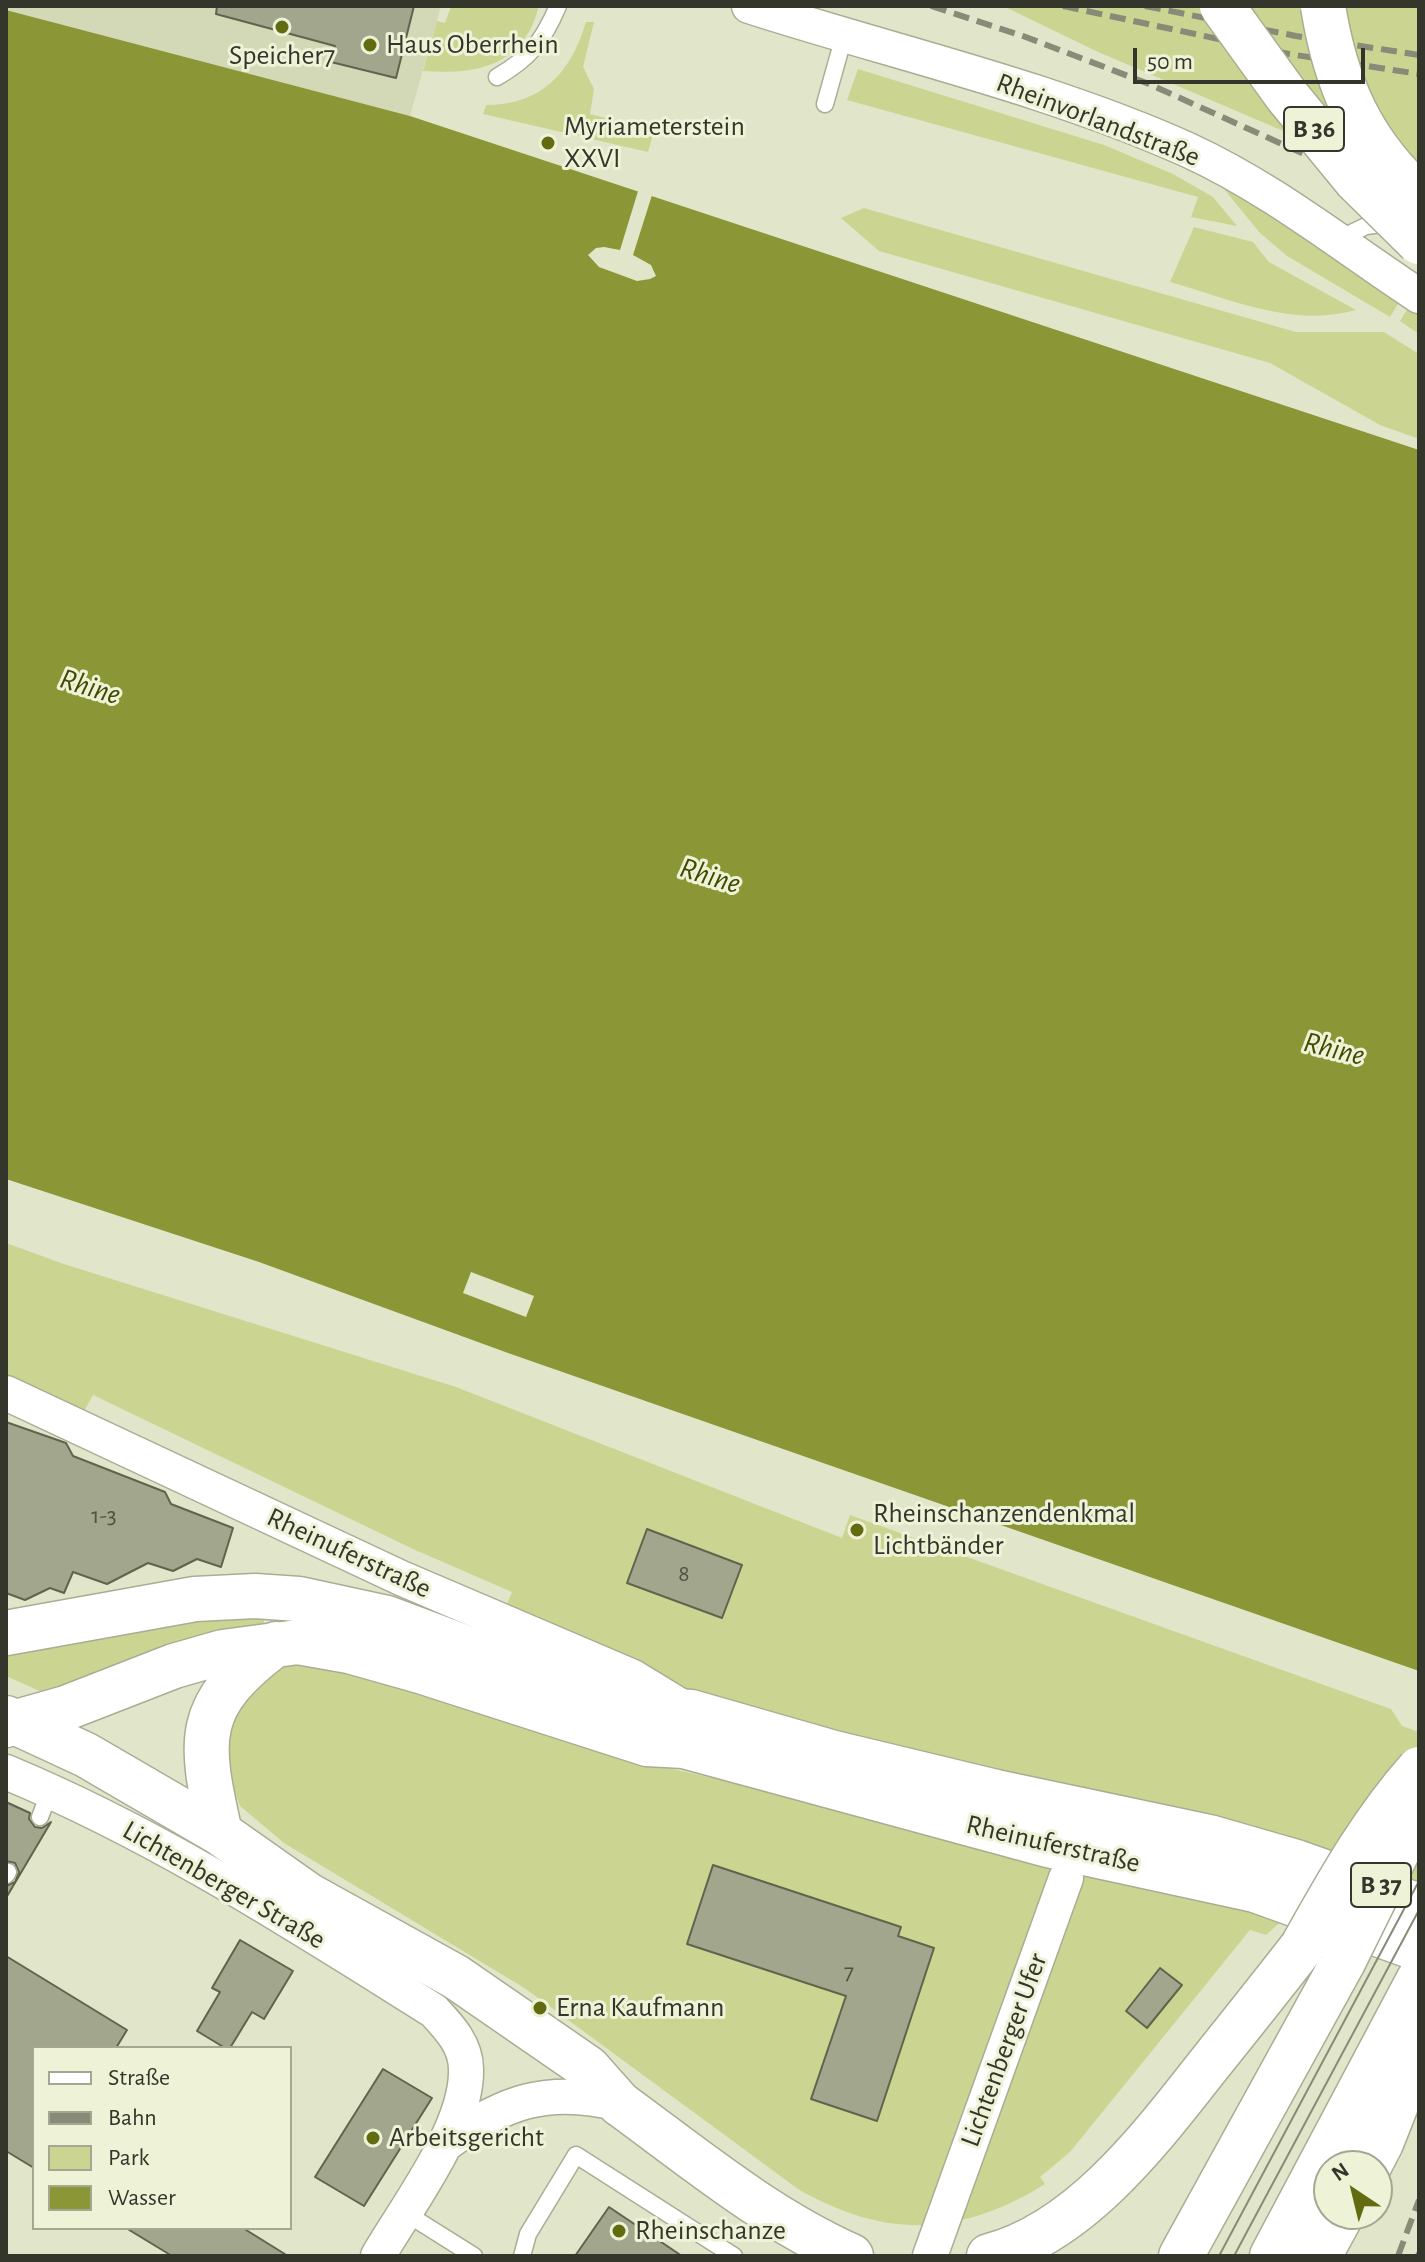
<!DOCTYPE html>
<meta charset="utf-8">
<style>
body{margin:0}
#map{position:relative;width:1425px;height:2262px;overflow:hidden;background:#e1e6ca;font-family:"Alegreya Sans",sans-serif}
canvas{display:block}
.frame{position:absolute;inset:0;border:8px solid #34362b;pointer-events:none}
.legend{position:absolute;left:32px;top:2046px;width:260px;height:184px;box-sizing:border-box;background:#eef3d7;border:2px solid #a4a792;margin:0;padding:10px 14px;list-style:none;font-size:24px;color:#34362b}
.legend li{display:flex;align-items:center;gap:16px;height:40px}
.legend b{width:40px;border:2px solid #a4a792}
.north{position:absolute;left:1313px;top:2150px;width:80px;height:80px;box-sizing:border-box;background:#eef3d7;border:2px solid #a4a792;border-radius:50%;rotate:325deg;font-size:22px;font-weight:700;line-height:32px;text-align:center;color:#34362b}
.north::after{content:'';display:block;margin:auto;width:28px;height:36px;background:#626b10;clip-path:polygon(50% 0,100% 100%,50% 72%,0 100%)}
.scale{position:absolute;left:1133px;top:48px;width:232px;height:36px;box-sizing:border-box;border:4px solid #34362b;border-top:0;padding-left:10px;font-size:24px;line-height:28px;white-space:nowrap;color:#34362b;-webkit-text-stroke:6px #eef3d7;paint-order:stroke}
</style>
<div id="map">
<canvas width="1425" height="2262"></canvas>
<div class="frame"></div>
<ul class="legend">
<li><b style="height:10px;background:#fff"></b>Straße</li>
<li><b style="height:10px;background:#888b78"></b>Bahn</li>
<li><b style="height:22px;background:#cbd591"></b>Park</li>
<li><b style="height:22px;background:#8b9637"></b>Wasser</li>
</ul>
<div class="north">N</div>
<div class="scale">50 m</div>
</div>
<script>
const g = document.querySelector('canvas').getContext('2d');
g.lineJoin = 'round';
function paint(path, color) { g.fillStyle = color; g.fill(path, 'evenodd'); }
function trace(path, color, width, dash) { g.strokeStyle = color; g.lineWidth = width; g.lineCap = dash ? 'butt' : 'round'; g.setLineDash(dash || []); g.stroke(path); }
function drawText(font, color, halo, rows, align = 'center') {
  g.font = font + ' "Alegreya Sans",sans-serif'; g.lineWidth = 6; g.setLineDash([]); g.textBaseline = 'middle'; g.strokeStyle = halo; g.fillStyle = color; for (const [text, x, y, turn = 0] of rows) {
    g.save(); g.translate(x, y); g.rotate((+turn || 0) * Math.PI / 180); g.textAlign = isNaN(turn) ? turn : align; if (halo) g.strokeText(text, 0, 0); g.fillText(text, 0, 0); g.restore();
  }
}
paint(new Path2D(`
 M6,6H441L410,116L6,10Z`), '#d3d9b7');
paint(new Path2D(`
 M451,6H539C524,66 477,75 423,71L437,21L445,23Z
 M1003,6H1419V189L1096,51Z
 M586,22H594L583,67L594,89L590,114L654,131L648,152L483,114L486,105C541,105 571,73 586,22Z
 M858,69L1104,145L1173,174L1213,197L1237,226L1191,217L1198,197L847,100Z
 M1219,183L1291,227L1400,301L1390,317L1287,256L1260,233Z
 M864,208L1296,332H1384L1419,354V439L1380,425L1270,363L879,251L841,218Z
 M1194,227L1253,242L1269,262L1356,310C1293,328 1230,299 1170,282Z
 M1408,308L1419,314V334L1400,321Z
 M6,1243L64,1264L456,1387L842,1538L850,1515L1391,1709L1402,1726L1419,1732V1891L698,1701L504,1611L512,1592L413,1549L93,1395L83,1413L6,1378Z
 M263,1616L265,1627L51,1696L6,1676V1654L195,1617Z
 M300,1655L642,1762L1167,1881L1283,1920L1266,1935L1250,1930L1070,2152L1040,2177L1045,2184C960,2237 885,2239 798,2189L526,1989L284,1843L240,1806L228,1775L225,1723L246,1682Z`), '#cbd591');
paint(new Path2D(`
 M6,10L410,116L1419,450V1671L508,1353L259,1262L6,1179Z`), '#8b9637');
paint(new Path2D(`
 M639,188L653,192L633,255L651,265L656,276L650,279L637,281L599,267L588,255L596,248L604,247L620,250Z
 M471,1272L534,1296L526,1317L463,1293Z`), '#e1e6ca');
const building = new Path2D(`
 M217,6H414L396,78L331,62L335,46L216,14Z
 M6,1422L66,1443L73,1456L165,1492L171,1504L233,1528L221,1567L197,1559L173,1571L148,1563L107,1584L73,1572L64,1593L50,1588L25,1600L6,1593Z
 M647,1529L742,1565L722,1618L627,1583Z
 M6,1802L30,1813L29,1819L35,1827L42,1828L51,1822L6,1898V1886L15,1882L19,1872L15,1863L6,1861Z
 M713,1865L901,1927L898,1936L934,1948L877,2121L811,2099L846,1996L687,1944Z
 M240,1940L293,1971L264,2019L252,2012L230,2048H225L197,2031L220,1992L212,1988Z
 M6,1956L127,2030L116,2048H34V2168L6,2151Z
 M1160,1968L1182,1985L1147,2028L1126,2011Z
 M383,2069L432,2098L364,2206L315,2177Z
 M609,2207L682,2256H575Z
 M126,2228H243L288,2256H172Z`);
paint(building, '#a2a68c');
trace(building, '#60644c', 2);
const lane = new Path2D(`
 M497,77C530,58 543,41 558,6
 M825,104L844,36
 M1339,239L1366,226L1390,223
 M40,1817L50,1791
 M6,1875L8,1872
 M404,2212L474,2256
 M522,2256L528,2234L576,2155L734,2256`);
const street = new Path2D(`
 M749,6C895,53 1048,87 1188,150C1271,188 1343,246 1419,296
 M6,1393L401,1578L633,1677L687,1710
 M6,1772C158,1835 295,1924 434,2011C449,2027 466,2045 466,2069C468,2127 407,2206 378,2256
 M447,2143C504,2101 549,2086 620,2104
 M930,2256L1066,1878`);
const secondary = new Path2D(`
 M6,1633L195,1599L255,1596L299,1599L387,1618L621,1706
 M626,1708L691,1712L834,1753L996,1792L1209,1837L1296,1862L1419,1906
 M6,1718L86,1755L220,1833L308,1895L456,1977L588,2068L620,2104
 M6,1725L66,1708L174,1666L223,1652L298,1642L349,1651L420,1671L647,1744L684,1746L1048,1845L1255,1890L1419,1949
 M220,1833C199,1739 193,1706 276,1644`);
const highway = new Path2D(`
 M620,2104C694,2158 766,2218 851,2256
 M1369,2166L1381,2143L1419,2047
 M989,2256C1080,2233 1152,2137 1207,2067C1239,2027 1271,1987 1302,1947
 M1181,2256L1343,1962
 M1272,2256L1419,1979
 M1319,2256L1342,2214`);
trace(lane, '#a9ad93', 19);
trace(street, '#a9ad93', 37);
trace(secondary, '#a9ad93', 47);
trace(highway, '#a9ad93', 47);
trace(lane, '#fff', 16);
trace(street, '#fff', 34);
trace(secondary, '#fff', 44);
trace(highway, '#fff', 44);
trace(new Path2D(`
 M6,2254L10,2256
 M1219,2256L1419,1881
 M1234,2256L1419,1910`), '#888b78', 2);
trace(new Path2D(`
 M931,6L1023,36L1149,84L1375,186L1419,202
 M1063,6L1289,54L1419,74
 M1145,6L1296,36L1419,55
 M1398,2256L1419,2200
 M1418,2256L1419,2253`), '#888b78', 6, [16, 8]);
const primaryBridge = new Path2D(`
 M1222,6L1287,96L1356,180L1419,242`);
const highwayBridge = new Path2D(`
 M1323,6C1335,82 1361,143 1419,195
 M1302,1947C1337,1885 1371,1823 1419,1769
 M1343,1962L1419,1808`);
trace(primaryBridge, '#a9ad93', 47, []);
trace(highwayBridge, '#a9ad93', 47, []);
trace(primaryBridge, '#fff', 44);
trace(highwayBridge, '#fff', 44);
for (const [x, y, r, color] of [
 [282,27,8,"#626b10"],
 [370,45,8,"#626b10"],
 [548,143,8,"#626b10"],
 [857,1530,8,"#626b10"],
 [540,2008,8,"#626b10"],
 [373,2138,8,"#626b10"],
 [619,2231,8,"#626b10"]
]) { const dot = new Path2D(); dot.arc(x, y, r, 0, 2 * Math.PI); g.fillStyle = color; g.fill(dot); trace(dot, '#eef3d7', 3); }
drawText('24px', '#505243', null, [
 ["1-3",104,1516],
 ["8",684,1574],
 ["7",849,1972]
]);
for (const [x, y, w] of [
 [1314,129,60],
 [1381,1885,60]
]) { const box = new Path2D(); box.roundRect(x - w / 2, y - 22, w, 44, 6); g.fillStyle = '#eef3d7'; g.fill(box); trace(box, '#34362b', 2); }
drawText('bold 26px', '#34362b', null, [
 ["B 36",1314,129],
 ["B 37",1381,1885]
]);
drawText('28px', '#34362b', '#eef3d7', [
 ["Haus Oberrhein",386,45],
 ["Speicher7",282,56,"center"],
 ["Myriameterstein",564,127],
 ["XXVI",564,159],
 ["Rheinschanzendenkmal",873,1514],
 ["Lichtbänder",873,1546],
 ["Erna Kaufmann",556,2008],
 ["Arbeitsgericht",389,2138],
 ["Rheinschanze",635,2231]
], 'left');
drawText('28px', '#34362b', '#eef3d7', [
 ["Rheinvorlandstraße",1098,120,21],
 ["Rheinuferstraße",349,1553,25],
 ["Rheinuferstraße",1053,1844,13],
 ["Lichtenberger Straße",224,1885,30],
 ["Lichtenberger Ufer",1004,2050,-70]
]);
drawText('italic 30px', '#434a00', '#eef3d7', [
 ["Rhine",90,687,17],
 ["Rhine",710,876,17],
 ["Rhine",1334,1049,14]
]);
</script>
